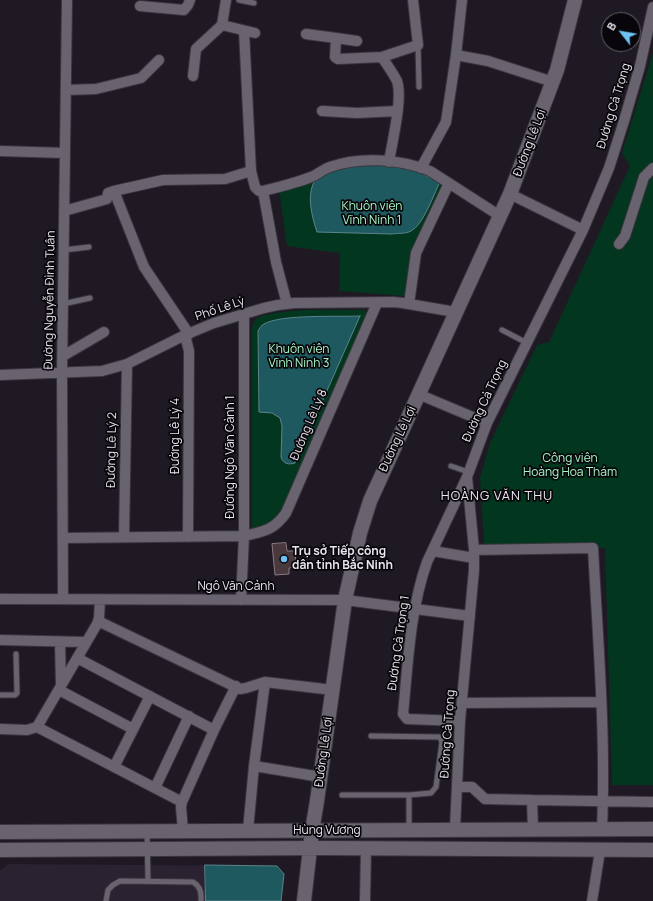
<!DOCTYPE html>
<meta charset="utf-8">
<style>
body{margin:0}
#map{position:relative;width:653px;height:901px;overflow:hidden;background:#1f1924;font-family:Manrope,sans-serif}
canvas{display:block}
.north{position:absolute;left:601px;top:12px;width:40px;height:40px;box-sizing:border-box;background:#08060a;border:1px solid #626065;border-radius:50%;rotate:301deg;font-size:11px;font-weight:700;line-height:16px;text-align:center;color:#eae6ee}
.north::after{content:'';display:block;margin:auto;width:14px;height:18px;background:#6dc2f3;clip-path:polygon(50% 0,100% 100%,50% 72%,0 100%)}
</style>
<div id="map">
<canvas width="653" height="901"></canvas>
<div class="north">B</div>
</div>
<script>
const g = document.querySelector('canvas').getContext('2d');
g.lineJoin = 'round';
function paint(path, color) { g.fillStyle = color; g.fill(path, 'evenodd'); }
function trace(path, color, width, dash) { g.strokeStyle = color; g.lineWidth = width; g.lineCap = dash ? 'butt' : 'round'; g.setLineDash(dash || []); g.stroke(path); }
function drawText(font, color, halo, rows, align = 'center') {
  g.font = font + ' Manrope,sans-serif'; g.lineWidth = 3.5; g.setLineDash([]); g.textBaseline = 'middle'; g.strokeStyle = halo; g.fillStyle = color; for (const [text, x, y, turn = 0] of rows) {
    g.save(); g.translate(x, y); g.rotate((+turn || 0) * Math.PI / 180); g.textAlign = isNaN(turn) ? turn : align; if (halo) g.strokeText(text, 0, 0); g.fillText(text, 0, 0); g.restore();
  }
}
paint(new Path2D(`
 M8,864L277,866L284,874L281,901H0V871Z`), '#2a2131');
paint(new Path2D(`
 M653,53V785H612L605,548L484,545L480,478L490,443L537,345L549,342L630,166L622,153Z
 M324,171L444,183L415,243L409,263L405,296L339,291L340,253L287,246L279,191Z
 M365,310L368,315L285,503L274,519L265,528H252V328C253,326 254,322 255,320C267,307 345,310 365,310Z`), '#03361e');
const water = new Path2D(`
 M369,163L412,169L440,182C434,194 423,225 411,231C406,234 398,233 392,234L317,232C309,208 302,175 335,168C346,165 358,165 369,163Z
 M360,316L295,463C289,465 283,464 281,457L282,426L280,418L272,413L259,412L258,331C260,328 260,326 264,324C281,314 339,317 360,316Z
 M205,865L277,866L284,874L281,901H206Z`);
paint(water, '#1f5960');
trace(water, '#5c838b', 1);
const building = new Path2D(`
 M286,543L287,551H295L296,567L289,568V574L275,575L272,544Z`);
paint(building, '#47393e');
trace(building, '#8a7b80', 1);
const lane = new Path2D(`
 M239,0L254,3
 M418,45L419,87
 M64,250L89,247
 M63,304L90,298
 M502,330L527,343
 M451,466L468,472
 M0,695H15L17,693L16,654
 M342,795H409L431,793L436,787L442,742L440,737L371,736
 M409,830V795
 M147,832L148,880
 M106,901L108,890L113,885L120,881L193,882C200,886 202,892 201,901`);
const street = new Path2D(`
 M226,0L222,25L255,33
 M140,6L184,10L188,5L190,0
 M244,31L251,171L255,187L259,191H263L276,262L287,304
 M306,34L336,38L335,57L338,59L382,57
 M336,38L357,41
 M456,55L488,61L553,82
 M193,76L196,49L222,25
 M66,90L96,89L141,78L159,60
 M322,111L357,113L397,111
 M0,151L65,153
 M389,162C392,142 403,99 397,81C393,73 387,65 382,57L418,45L413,0
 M421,168L446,122L456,55L462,0
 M263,191C279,187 296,183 311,177C317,175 323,169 330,167C360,156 401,159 430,171L500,216
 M510,194L583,230
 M64,211L107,199L108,193L114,191
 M619,244L625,236L644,177L653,168
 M409,304L416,253L449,183
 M189,334L144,267L114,191L163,180L225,179L251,171
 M185,335L189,351L188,537
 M63,356L104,332
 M0,375L102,371L127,364L185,335L214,323L264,308L278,305L294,303L393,302L403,303L455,312
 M418,394L487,423
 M124,537L127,364
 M64,538L244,536C264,531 273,531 286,513L377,303
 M474,550L593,548C598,641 606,736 602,829
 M433,551L474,558
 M0,599L345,600L470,616
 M63,599L62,373L67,0
 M241,600L244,536V314
 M98,621L240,689L246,688L265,682L333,690
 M0,640L86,642
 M60,642L61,686
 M77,658L214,730L236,686
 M59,690L133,729
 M462,703L601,702
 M460,721L407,719L403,714C408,663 410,610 427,562L467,477
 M37,727L182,802
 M0,729L27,730L37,727L97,624L99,618L100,600
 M254,766L321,777
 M114,767L150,696
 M457,787H472L485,799L532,800
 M155,788L189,716
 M455,829L460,721L474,570V550L467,477L487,423L583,230L609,168L624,121L640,66L653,7
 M533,829L532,800L653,802
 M248,830L254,766L265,682
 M183,831L181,807L182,802L214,730
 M365,901L366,849
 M592,901L600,851`);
const secondary = new Path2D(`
 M0,832L653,829
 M0,850L319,848L653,850
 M304,901L312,831L317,801L345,600L360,533L370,501L510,194L557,70L575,0`);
trace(lane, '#3a363e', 7);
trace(street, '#3a363e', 12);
trace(secondary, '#3a363e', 16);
trace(lane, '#69636f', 5);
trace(street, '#69636f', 10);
trace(secondary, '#69636f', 14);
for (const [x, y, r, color] of [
 [284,559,4,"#6dc2f3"]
]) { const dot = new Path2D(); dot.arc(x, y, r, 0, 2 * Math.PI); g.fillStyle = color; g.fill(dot); trace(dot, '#08060a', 1.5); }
drawText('12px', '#eae6ee', '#08060a', [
 ["Đường Cả Trọng",614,106,-73],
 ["Đường Lê Lợi",530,143,-69],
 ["Đường Nguyễn Đình Tuân",50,300,-89],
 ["Phố Lê Lý",220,309,-19],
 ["Đường Cả Trọng",485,401,-65],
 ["Đường Lê Lý 8",309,425,-67],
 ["Đường Lê Lý 4",176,436,-90],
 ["Đường Lê Lợi",398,439,-65],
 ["Đường Lê Lý 2",112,450,-89],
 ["Đường Ngô Văn Cảnh 1",231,457,-90],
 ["Ngô Văn Cảnh",236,587],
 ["Đường Cả Trọng 1",399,643,-82],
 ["Đường Cả Trọng",448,734,-86],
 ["Đường Lê Lợi",324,752,-82],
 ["Hùng Vương",327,831]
]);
drawText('12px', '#a7f8c7', '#08060a', [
 ["Khuôn viên",372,207],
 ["Vĩnh Ninh 1",372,221],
 ["Khuôn viên",299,350],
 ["Vĩnh Ninh 3",299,364],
 ["Công viên",570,459],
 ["Hoàng Hoa Thám",570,473]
]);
drawText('bold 12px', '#eae6ee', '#08060a', [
 ["Trụ sở Tiếp công",292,552],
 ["dân tỉnh Bắc Ninh",292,566]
], 'left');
g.letterSpacing = '1px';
drawText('13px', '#eae6ee', '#08060a', [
 ["HOÀNG VĂN THỤ",497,496]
]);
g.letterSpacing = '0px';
</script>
